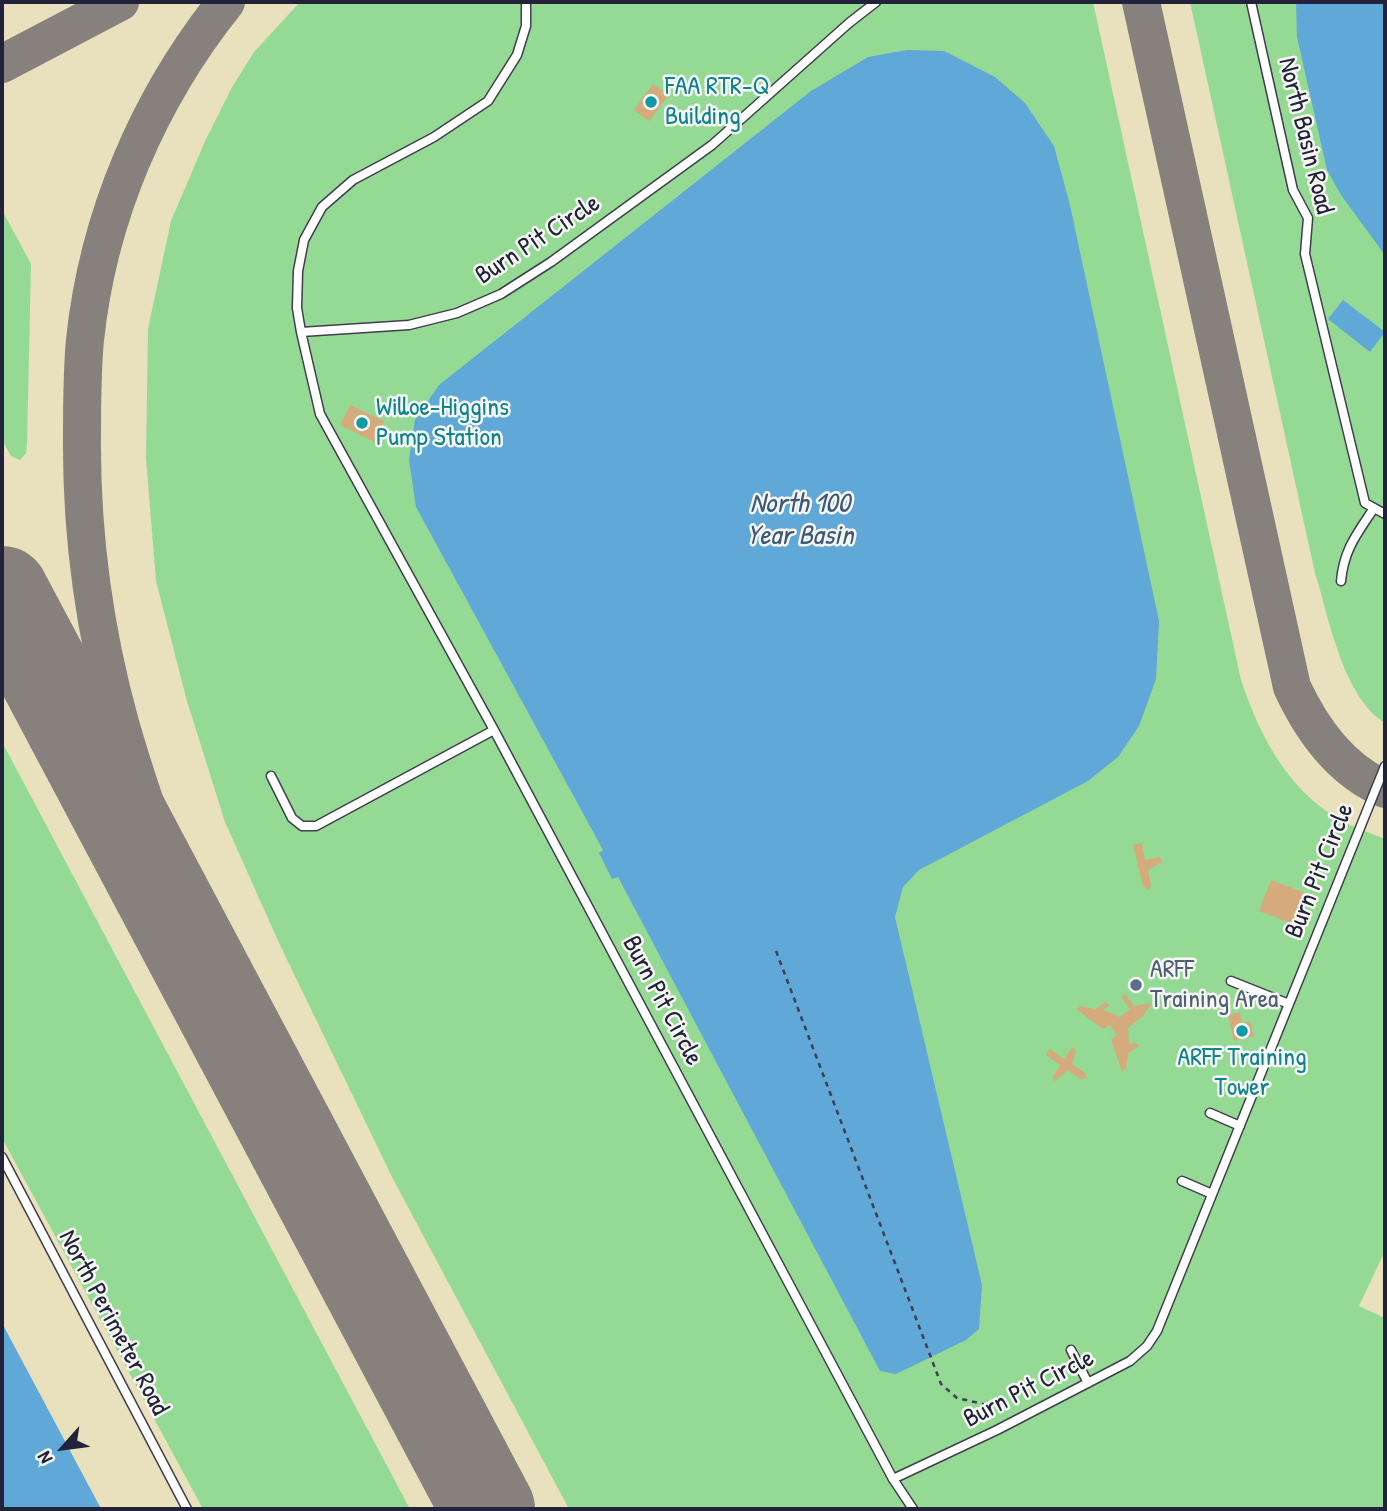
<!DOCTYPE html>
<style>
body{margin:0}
#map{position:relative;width:1387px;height:1511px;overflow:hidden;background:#e9e0be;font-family:"Patrick Hand",sans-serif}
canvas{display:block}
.frame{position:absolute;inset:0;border:4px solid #22223b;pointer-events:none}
.north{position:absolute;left:28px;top:1413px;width:70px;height:70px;-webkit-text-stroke:5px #f6f6f2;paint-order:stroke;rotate:242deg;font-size:19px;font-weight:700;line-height:28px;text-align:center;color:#22223b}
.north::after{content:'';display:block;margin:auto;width:24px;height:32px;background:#22223b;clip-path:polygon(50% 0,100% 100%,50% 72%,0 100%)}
</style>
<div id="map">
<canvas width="1387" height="1511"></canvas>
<div class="frame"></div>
<div class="north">N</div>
</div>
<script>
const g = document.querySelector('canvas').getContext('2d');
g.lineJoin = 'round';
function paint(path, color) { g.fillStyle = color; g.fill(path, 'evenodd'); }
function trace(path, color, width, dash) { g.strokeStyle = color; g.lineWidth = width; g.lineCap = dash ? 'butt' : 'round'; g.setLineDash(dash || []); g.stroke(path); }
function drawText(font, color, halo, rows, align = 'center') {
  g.font = font + ' "Patrick Hand",sans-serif'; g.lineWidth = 5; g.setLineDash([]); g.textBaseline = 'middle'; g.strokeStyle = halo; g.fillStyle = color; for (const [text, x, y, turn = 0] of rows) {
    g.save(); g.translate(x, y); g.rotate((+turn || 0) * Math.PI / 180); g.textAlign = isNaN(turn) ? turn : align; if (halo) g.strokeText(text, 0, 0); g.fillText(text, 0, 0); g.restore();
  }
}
paint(new Path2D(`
 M300,2H1093L1241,680C1258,730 1281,778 1326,811C1343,824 1365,831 1385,839V1251L1359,1306L1385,1318V1509H569L392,1177L280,945L225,822L187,701L156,581L146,458L148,329L171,221L206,139L231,89L254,52Z
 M1190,2H1385V723C1343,697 1329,618 1315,573Z
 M2,210L31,264L27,444L26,453L20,460L11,456L2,440Z
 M2,742L410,1509H203L2,1138Z`), '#94da94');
paint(new Path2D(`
 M1296,2H1385V255L1341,195L1327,170L1297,37Z
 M907,50L944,51L995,77L1025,103L1054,146L1070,205L1159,621L1156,679L1139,726L1118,757L1088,781L919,870L903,887L895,917L982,1285L979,1329L966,1340L896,1374L880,1371L618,877L612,879L599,853L603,850L416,507L409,460L415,420L439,385L811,91L868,57Z
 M1343,300L1385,332L1370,352L1328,319Z
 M2,1323L99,1505L101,1509H2Z`), '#60a8d7');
trace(new Path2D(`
 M1141,2L1292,687C1312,730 1340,770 1385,789
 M2,64L120,2
 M219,1003C184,910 147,818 120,723C94,629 81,533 82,435C82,403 82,371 85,340C98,216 149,98 226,2`), '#86817c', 38);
trace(new Path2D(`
 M2,593L488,1509`), '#86817c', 94);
paint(new Path2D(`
 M653,84L669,95L649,121L634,110Z
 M350,405L384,421L375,442L340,425Z
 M1142,843L1145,860L1160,857L1162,862L1148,870L1151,885L1149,890L1143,886L1133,845Z
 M1271,880L1305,893L1293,924L1259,911Z
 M1125,994L1134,1006L1152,1003L1142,1017L1128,1028L1129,1045L1135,1042L1139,1046L1128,1054L1126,1068L1122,1072L1111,1039L1117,1036L1110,1025L1103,1029L1076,1009L1081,1006L1095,1009L1106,1002L1110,1005L1103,1010L1120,1017L1130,1009L1121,997Z
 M1240,1012L1242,1023L1250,1021L1254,1036L1234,1041L1228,1015Z
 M1072,1047L1076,1050L1072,1064L1085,1073L1087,1078L1080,1079L1068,1070L1055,1081L1052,1078L1060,1065L1046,1055L1050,1049L1064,1059Z`), '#d5aa7c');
const lane = new Path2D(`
 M876,2L849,23L712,145L551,262L501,294L457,313L409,325L301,332L320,414L494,730L893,1479L913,1509
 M1251,2L1293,190L1308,218L1305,254L1365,503L1385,514
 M301,332L297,308L298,271L304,240L322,207L353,180L434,137L488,101L517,55L526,26V2
 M1341,581C1344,549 1357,534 1374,508
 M271,776L292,818L302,826H316L494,730
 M1231,981L1289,1004
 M1210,1113L1240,1126
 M2,1157L187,1509
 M1182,1181L1212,1194
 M1071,1350L1088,1383
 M893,1479L997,1430L1130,1361L1147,1346L1157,1331L1385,766`);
trace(lane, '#403e4f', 11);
trace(new Path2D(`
 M776,951L941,1384L957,1398L983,1404L991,1420`), '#403e4f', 2.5, [5, 5]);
trace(lane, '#fff', 8);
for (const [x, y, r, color] of [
 [651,102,7,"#0f9aa8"],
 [362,423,7,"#0f9aa8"],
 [1136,985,7,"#5c6f8a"],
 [1242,1031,7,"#0f9aa8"]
]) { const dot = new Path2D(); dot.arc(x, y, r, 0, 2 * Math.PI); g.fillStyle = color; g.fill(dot); trace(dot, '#f6f6f2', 2.5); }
drawText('26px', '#0d838f', '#f6f6f2', [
 ["FAA RTR-Q",665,87],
 ["Building",665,117],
 ["Willoe-Higgins",376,408],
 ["Pump Station",376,438],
 ["ARFF Training",1242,1058,"center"],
 ["Tower",1242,1088,"center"]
], 'left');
drawText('26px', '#22223b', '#f6f6f2', [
 ["North Basin Road",1305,136,76],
 ["Burn Pit Circle",538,240,-33],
 ["Burn Pit Circle",1320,871,-68],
 ["Burn Pit Circle",662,1001,62],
 ["North Perimeter Road",113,1323,62],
 ["Burn Pit Circle",1029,1389,-27]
]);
drawText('26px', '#4e5e75', '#f6f6f2', [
 ["ARFF",1150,970],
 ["Training Area",1150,1000]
], 'left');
drawText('italic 28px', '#3b5879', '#f6f6f2', [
 ["North 100",800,505],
 ["Year Basin",800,537]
]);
</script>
